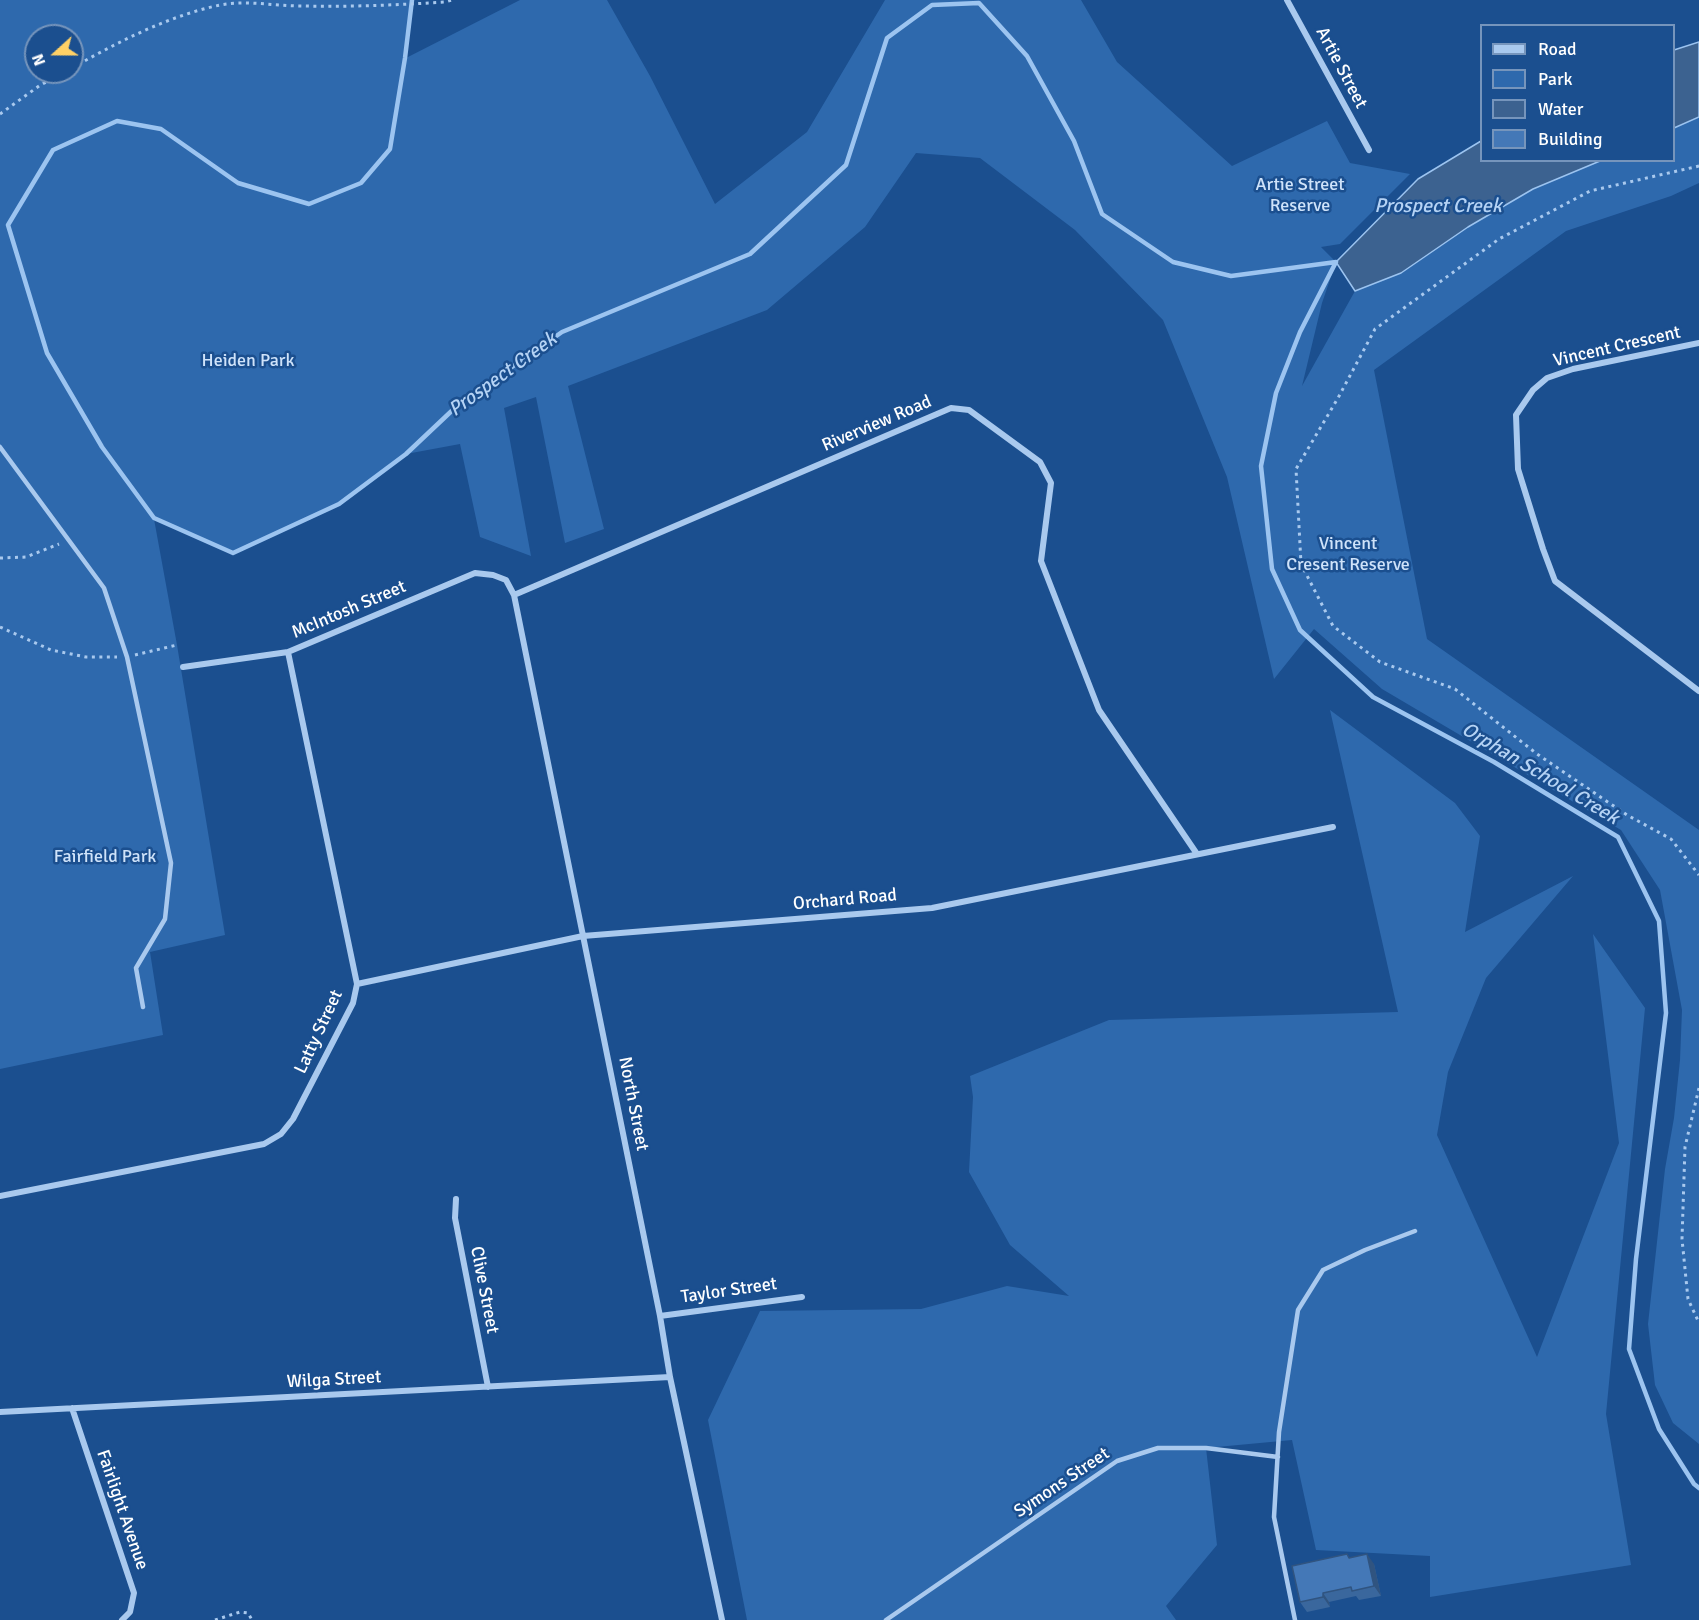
<!DOCTYPE html>
<style>
body{margin:0}
#map{position:relative;width:1699px;height:1620px;overflow:hidden;background:#1b4f8f;font-family:Signika,sans-serif}
canvas{display:block}
.legend{position:absolute;left:1480px;top:24px;width:195px;height:138px;box-sizing:border-box;background:#1b4f8f;border:2px solid #7695bc;margin:0;padding:8px 10px;list-style:none;font-size:18px;color:#fff}
.legend li{display:flex;align-items:center;gap:12px;height:30px}
.legend b{width:30px;border:2px solid #7695bc}
.north{position:absolute;left:24px;top:24px;width:60px;height:60px;box-sizing:border-box;background:#1b4f8f;border:2px solid #7695bc;border-radius:50%;rotate:249deg;font-size:16px;font-weight:700;line-height:24px;text-align:center;color:#fff}
.north::after{content:'';display:block;margin:auto;width:21px;height:27px;background:#ffd166;clip-path:polygon(50% 0,100% 100%,50% 72%,0 100%)}
</style>
<div id="map">
<canvas width="1699" height="1620"></canvas>
<ul class="legend">
<li><b style="height:8px;background:#a9c9ee"></b>Road</li>
<li><b style="height:16px;background:#2e69ad"></b>Park</li>
<li><b style="height:16px;background:#3c6290"></b>Water</li>
<li><b style="height:16px;background:#4478b7"></b>Building</li>
</ul>
<div class="north">N</div>
</div>
<script>
const g = document.querySelector('canvas').getContext('2d');
g.lineJoin = 'round';
function paint(path, color) { g.fillStyle = color; g.fill(path, 'evenodd'); }
function trace(path, color, width, dash) { g.strokeStyle = color; g.lineWidth = width; g.lineCap = dash ? 'butt' : 'round'; g.setLineDash(dash || []); g.stroke(path); }
function drawText(font, color, halo, rows, align = 'center') {
  g.font = font + ' Signika,sans-serif'; g.lineWidth = 5; g.setLineDash([]); g.textBaseline = 'middle'; g.strokeStyle = halo; g.fillStyle = color; for (const [text, x, y, turn = 0] of rows) {
    g.save(); g.translate(x, y); g.rotate((+turn || 0) * Math.PI / 180); g.textAlign = isNaN(turn) ? turn : align; if (halo) g.strokeText(text, 0, 0); g.fillText(text, 0, 0); g.restore();
  }
}
paint(new Path2D(`
 M0,0H412L406,58L520,0H607L650,76L715,204L807,132L885,0H1081L1117,62L1232,166L1327,121L1350,163L1410,174L1340,244L1321,247L1336,262L1322,303L1302,386L1355,291L1401,273L1468,227L1533,189L1600,161L1674,160V128L1699,117V183L1671,196L1566,231L1374,370L1427,639L1699,830V1444L1673,1423L1655,1385L1648,1324L1665,1169L1674,1118L1680,1060L1682,1010L1660,890L1621,830L1382,689L1314,629L1274,679L1227,477L1163,320L1075,230L980,158L916,153L865,227L767,310L568,386L604,529L565,543L536,397L504,408L531,556L480,537L460,444L406,454L339,504L233,553L154,519L177,645L225,935L150,952L163,1035L0,1069ZM36,36H72V72H36Z
 M1330,710L1455,803L1480,836L1465,932L1573,876L1486,978L1448,1072L1437,1135L1537,1357L1619,1143L1593,934L1645,1008L1606,1414L1631,1565L1430,1597V1556L1316,1550L1292,1440L1206,1448L1217,1545L1166,1606L1176,1620H747L708,1420L760,1311L921,1309L1007,1286L1069,1296L1010,1245L969,1172L973,1097L970,1076L1109,1020L1398,1012Z`), '#2e69ad');
const water = new Path2D(`
 M1699,42V117L1674,128V50Z
 M1481,141L1482,160L1600,161L1533,189L1468,227L1401,273L1355,291L1336,262L1418,179Z`);
paint(water, '#3c6290');
trace(water, '#9cc4f0', 1.5);
trace(new Path2D(`
 M412,0L405,58L390,149L361,183L309,204L238,183L161,129L117,121L53,150L8,225L47,353L102,447L154,518L233,553L339,504L406,454L459,404L562,332L750,254L846,165L887,38L932,5L979,3L1027,56L1074,141L1102,214L1173,262L1231,276L1336,262
 M1336,262L1300,332L1276,393L1261,466L1272,569L1300,630L1373,697L1494,762L1618,837L1659,921L1666,1013L1636,1259L1629,1349L1659,1429L1694,1484L1699,1488`), '#9cc4f0', 4.5);
trace(new Path2D(`
 M72,68C118,42 168,16 220,5C248,0 274,6 302,6C350,7 397,5 445,2L452,0
 M0,114L39,86L64,72
 M1699,166L1590,191L1499,239L1375,329L1338,398L1296,469L1301,564L1333,626L1380,662L1455,689L1537,754L1627,815L1671,839L1699,875
 M0,558L26,557L59,544
 M0,627L51,650L86,657H117
 M135,655L177,645
 M1699,1088L1685,1147L1682,1239L1688,1299L1699,1323
 M215,1620L240,1612L248,1613L252,1620`), '#a9c9ee', 3, [3, 4.5]);
trace(new Path2D(`
 M0,447L104,588L127,657L171,863L165,919L136,968L143,1007
 M886,1620L1117,1461L1158,1448H1206L1278,1457
 M1295,1620L1274,1517L1279,1432L1298,1310L1323,1270L1365,1250L1415,1231`), '#a9c9ee', 4.5);
trace(new Path2D(`
 M1287,0L1369,150
 M1699,343L1573,369L1547,378L1533,390L1516,415L1518,469L1543,549L1555,581L1699,691
 M514,595L951,408L969,410L1040,462L1051,483L1041,561L1099,710L1197,854
 M183,667L288,652L475,573L493,575L506,580L514,595L660,1316L670,1377L722,1620
 M357,984L583,936L932,908L1333,827
 M0,1196L264,1144L281,1134L293,1119L353,1003L357,984L288,652
 M456,1199L455,1218L488,1387
 M660,1316L802,1297
 M72,1408L134,1593L130,1612L122,1620
 M0,1412L670,1377`), '#a9c9ee', 6);
paint(new Path2D(`
 M1347,1554L1350,1558L1374,1564L1381,1596L1359,1600L1356,1596L1329,1602L1330,1607L1307,1612L1300,1602Z`), '#3a679d');
paint(new Path2D(`
 M1367,1554L1374,1564L1381,1596L1374,1586Z
 M1323,1593L1329,1602L1330,1607L1323,1597Z`), '#305480');
const building = new Path2D(`
 M1347,1554L1349,1558L1367,1554L1374,1586L1352,1591L1351,1587L1323,1593V1597L1300,1602L1292,1566Z`);
paint(building, '#4478b7');
trace(building, '#305480', 1.5);
drawText('18px', '#fff', '#1b4f8f', [
 ["Artie Street",1341,68,62],
 ["Vincent Crescent",1617,347,-13],
 ["Riverview Road",877,424,-23],
 ["McIntosh Street",349,610,-23],
 ["Orchard Road",845,900,-5],
 ["Latty Street",319,1032,-65],
 ["North Street",633,1104,79],
 ["Clive Street",484,1290,79],
 ["Taylor Street",729,1291,-8],
 ["Wilga Street",334,1380,-3],
 ["Symons Street",1062,1483,-34],
 ["Fairlight Avenue",122,1510,71]
]);
drawText('18px', '#cfe3fa', '#1b4f8f', [
 ["Artie Street",1300,185],
 ["Reserve",1300,206],
 ["Heiden Park",248,361],
 ["Vincent",1348,544],
 ["Cresent Reserve",1348,565],
 ["Fairfield Park",105,857]
]);
drawText('italic 20px', '#b5d3f5', '#1b4f8f', [
 ["Prospect Creek",1438,207],
 ["Prospect Creek",503,375,-36],
 ["Orphan School Creek",1540,774,31]
]);
</script>
